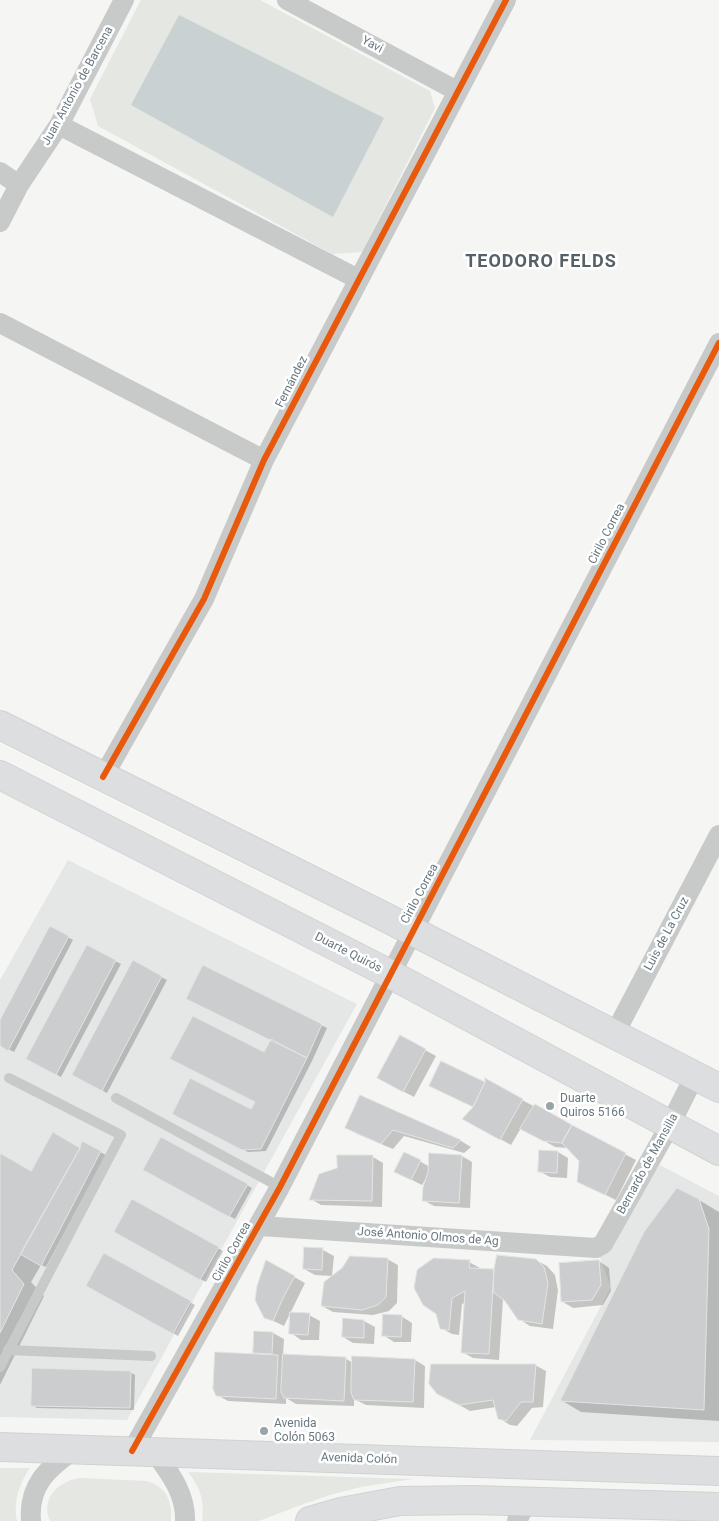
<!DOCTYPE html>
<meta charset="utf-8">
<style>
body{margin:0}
canvas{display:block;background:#f5f5f4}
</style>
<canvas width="719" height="1521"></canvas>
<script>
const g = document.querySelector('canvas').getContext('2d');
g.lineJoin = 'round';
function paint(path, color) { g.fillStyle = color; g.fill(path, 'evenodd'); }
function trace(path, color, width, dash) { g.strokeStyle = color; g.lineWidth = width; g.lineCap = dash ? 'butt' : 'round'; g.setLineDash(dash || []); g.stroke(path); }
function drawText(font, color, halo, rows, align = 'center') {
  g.font = font + ' Roboto,sans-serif'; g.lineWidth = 5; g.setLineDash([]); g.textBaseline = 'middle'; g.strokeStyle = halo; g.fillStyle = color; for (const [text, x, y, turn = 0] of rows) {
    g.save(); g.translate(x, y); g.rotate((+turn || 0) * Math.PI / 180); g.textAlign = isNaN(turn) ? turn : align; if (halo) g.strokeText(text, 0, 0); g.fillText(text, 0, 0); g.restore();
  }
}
paint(new Path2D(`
 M68,860L357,1004L127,1420L0,1417V980Z
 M660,1165L719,1196V1442L530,1440L611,1287L596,1248Z`), '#e5e7e7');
paint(new Path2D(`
 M141,0H260L430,91L435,108L362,252L332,254L98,126L90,99Z
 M0,1468H30C19,1484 13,1501 17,1521H0Z
 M188,1472L413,1479L361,1487L330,1495L298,1506L259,1521H202C205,1501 200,1487 188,1472Z
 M80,1478L147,1481C166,1487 173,1501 171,1521H50C40,1498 59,1481 80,1478Z`), '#e4e7e2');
paint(new Path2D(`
 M179,15L384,118L333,217L131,105Z`), '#c9d1d3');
paint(new Path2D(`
 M50,927L73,940L14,1052L0,1045V1022Z
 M87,946L121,964L61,1077L28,1059Z
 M133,962L167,980L107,1093L74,1075Z
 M203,966L327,1028L312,1061L266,1151L248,1152L178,1116L252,1110L256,1102L265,1054L272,1039Z
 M401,1037L436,1056L414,1097L389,1084Z
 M486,1081L636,1160L616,1200L589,1187L580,1160L568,1148L555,1147L521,1128L511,1145L464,1119L475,1107L487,1084Z
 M361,1096L461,1141L471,1147L464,1153L404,1136L393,1149L357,1134L347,1128Z
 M161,1139L252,1188L235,1219L144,1169Z
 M83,1143L106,1155L46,1267L41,1265L31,1282L44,1296L0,1385V1155L31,1172L77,1157Z
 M558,1152L568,1158L567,1178L550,1177L539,1171Z
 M405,1153L430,1167L462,1156L472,1162L470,1208L434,1206L423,1200L427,1181L425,1180L422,1185L406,1177Z
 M373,1157L383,1163L382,1207L321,1205L311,1199Z
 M699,1200L719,1212V1421L581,1412L561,1400Z
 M133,1201L223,1251L206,1282L115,1232Z
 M323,1250L334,1256L332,1276L315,1275L304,1269Z
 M105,1255L195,1305L178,1336L88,1286Z
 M387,1259L398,1265L397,1303L389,1311L373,1315L333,1312L322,1306Z
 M536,1260L547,1266L555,1275L558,1290L553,1329L530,1326L519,1319L503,1299L499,1360L473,1358L462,1352L465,1303L462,1304L459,1335L452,1334L441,1328L437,1313L469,1262L480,1268V1270L495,1271Z
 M599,1261L609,1268L611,1291L603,1305L573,1308L563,1302Z
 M267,1262L305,1283L284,1326L265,1317Z
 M309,1315L320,1321L319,1340H301L291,1333Z
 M401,1316L412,1323L411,1342H394L383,1335Z
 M344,1319L364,1321L375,1327L374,1344L353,1343L343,1337Z
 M255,1332L273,1333L284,1339L283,1356L345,1358L353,1363L415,1360L425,1366L424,1408L366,1405L354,1399V1406L296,1404L286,1398V1404L228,1401L217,1395L254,1355Z
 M535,1365L546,1371L543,1407L532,1408L517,1426L510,1425L499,1418L496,1407L470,1411L438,1393Z
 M130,1372L135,1375L134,1410L37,1408L32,1405Z`), '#0003');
const building = new Path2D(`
 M50,926L69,936L8,1051L0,1046V1020Z
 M87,945L116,960L56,1075L26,1059Z
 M133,960L162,976L102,1091L72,1075Z
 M203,965L322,1024L307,1058L186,999Z
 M193,1016L264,1052L271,1039L307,1058L261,1149L242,1150L172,1114L190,1078L251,1109L255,1102L170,1059Z
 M400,1035L426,1049L403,1092L377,1078Z
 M441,1061L485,1082L473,1107L429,1086Z
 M485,1078L523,1099L500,1140L462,1119L473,1107L485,1082Z
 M360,1095L461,1140L453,1148L393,1130L381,1144L345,1128Z
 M535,1104L572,1125L562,1143L543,1141L520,1129Z
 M572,1125L626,1153L605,1195L577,1182L579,1161L562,1143Z
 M53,1132L80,1148L12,1270L24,1284L0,1333V1153L31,1171Z
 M161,1137L248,1184L229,1217L143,1170Z
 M82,1141L101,1151L41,1266L20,1254L80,1148Z
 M539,1150L558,1151L557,1173L538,1172Z
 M404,1152L421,1160L411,1180L394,1172Z
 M429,1153L462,1155L459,1203L422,1201L423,1187L428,1172Z
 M337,1155H373L372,1201L309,1200L319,1174L337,1168Z
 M677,1188L699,1199L709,1229L704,1410L560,1401L644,1232Z
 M132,1199L219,1247L200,1280L114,1232Z
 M304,1247L323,1248L322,1270L303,1269Z
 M104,1253L191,1301L173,1334L86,1286Z
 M497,1255L536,1259L544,1267L548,1283L542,1324L518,1320L505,1301L493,1292L494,1269Z
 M350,1256L388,1258L386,1297L378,1305L362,1310L321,1306L324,1282L342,1268Z
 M434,1258L470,1260L469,1268L494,1269L489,1354L461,1353L465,1291L452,1298L449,1330L440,1329L436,1314L423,1305L414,1288L417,1270Z
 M266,1260L295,1276L283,1298L273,1321L264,1318L255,1300L257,1286Z
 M599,1260L601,1285L592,1300L561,1302L559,1263Z
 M290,1312L310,1313L308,1335L289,1334Z
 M383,1314L402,1315L401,1337L382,1336Z
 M343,1318L364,1320V1338L342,1337Z
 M254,1331L273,1332L272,1354L253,1353Z
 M215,1352L278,1355L276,1399L216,1396L213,1389Z
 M283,1354L346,1357L344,1401L284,1398L281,1392Z
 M352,1356L415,1359L413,1402L354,1400L351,1393Z
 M431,1364H536L533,1402H521L506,1421L498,1419L493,1400L459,1405L437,1394L429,1384Z
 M32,1368L131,1371L130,1408L31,1406Z`);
paint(building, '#cccdce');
trace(building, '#e4e4e4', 1);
const secondary = new Path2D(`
 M0,725L379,914L719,1088
 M0,775L390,974L719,1151`);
const primary = new Path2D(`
 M0,1447L719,1471
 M310,1521L341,1512L400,1501L473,1500L719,1507`);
trace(secondary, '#d1d2d2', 30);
trace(primary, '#d1d2d2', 30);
trace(new Path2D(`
 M116,1098L280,1187
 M8,1350L151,1356
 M0,1367L121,1135L9,1078`), '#c8caca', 10);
trace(new Path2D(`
 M287,0L457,91
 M59,125L358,279
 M0,172L19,185
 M0,222L19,185L59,125L124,0
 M0,323L264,460
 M103,777L204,599L264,460L506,0
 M615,1033L719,835
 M260,1226L596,1248L603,1244L670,1125L695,1075
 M132,1451L280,1187L719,343
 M154,1451C169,1472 186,1493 185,1521
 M31,1521C28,1485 48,1468 75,1449
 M517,1521L527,1501`), '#c8caca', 20);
trace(secondary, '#dddedf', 28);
trace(primary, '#dddedf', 28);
trace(new Path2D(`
 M103,777L204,599L264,460L506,0
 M132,1451L280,1187L719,343`), '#e8590c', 6);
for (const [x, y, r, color] of [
 [550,1106,5,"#99a4a9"],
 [264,1431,5,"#99a4a9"]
]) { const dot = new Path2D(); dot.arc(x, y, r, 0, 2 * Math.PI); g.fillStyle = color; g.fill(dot); trace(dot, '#fff', 2); }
drawText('12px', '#687881', '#fff', [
 ["Yavi",372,45,28],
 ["Juan Antonio de Barcena",78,86,-61],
 ["Fernández",292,382,-63],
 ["Cirilo Correa",607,534,-63],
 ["Cirilo Correa",420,894,-62],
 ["Luis de La Cruz",667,934,-62],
 ["Duarte Quirós",348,953,27],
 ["Bernardo de Mansilla",648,1164,-61],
 ["José Antonio Olmos de Ag",428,1237,4],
 ["Cirilo Correa",232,1252,-61],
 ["Avenida Colón",359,1459,2]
]);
drawText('12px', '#687881', '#fff', [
 ["Duarte",560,1099],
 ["Quiros 5166",560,1113],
 ["Avenida",274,1424],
 ["Colón 5063",274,1438]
], 'left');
g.letterSpacing = '1px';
drawText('bold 18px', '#556167', '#fff', [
 ["TEODORO FELDS",541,262]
]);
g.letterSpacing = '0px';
</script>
